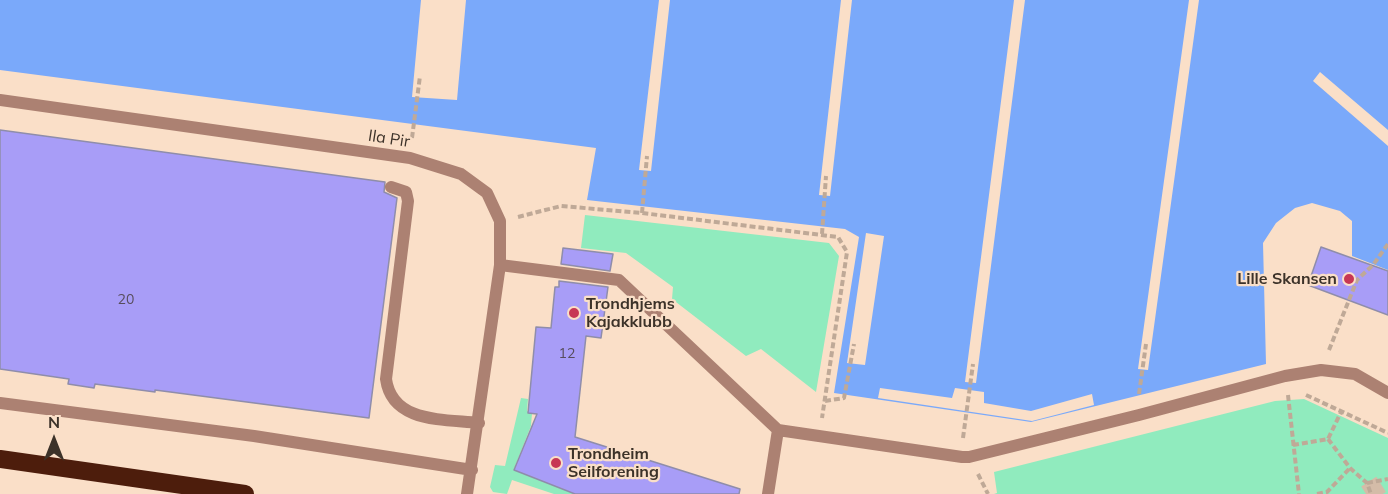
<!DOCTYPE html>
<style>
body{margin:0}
#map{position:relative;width:1388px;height:494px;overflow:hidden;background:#fadfc8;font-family:Mulish,sans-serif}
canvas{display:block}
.north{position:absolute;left:24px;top:410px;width:60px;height:60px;-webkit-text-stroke:4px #fadfc8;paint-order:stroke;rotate:0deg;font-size:16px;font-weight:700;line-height:24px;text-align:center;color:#3c3229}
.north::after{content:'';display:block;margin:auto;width:21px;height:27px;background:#3c3229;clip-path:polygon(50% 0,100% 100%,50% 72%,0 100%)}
</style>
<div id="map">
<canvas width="1388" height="494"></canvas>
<div class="north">N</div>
</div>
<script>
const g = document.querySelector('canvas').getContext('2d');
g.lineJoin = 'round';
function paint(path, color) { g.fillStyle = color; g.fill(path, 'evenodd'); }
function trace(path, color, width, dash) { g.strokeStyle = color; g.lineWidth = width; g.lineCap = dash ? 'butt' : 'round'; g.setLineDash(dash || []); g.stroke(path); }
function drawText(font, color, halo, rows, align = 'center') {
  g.font = font + ' Mulish,sans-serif'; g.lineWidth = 4.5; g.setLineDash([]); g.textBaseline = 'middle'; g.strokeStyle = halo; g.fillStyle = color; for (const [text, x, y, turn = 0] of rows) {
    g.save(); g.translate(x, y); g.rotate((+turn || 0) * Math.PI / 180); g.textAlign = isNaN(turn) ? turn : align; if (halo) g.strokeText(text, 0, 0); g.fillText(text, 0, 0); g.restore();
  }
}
paint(new Path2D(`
 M585,215L829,243L839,256L816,392L761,349L746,356L672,299L673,287L626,253L581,248Z
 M521,398L528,399L527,411L532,413L531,426L514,469L576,494H554L512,480L507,494L493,492L490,487L495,465L505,466Z
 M1304,399L1388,438V494H994L997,493L994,472L1275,401Z`), '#90ebbe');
paint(new Path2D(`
 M0,0H1388V270L1352,256V221L1340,211L1312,203L1295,208L1276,223L1263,243L1266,364L1031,422L834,393L859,237L845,229L587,200L596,148L0,70Z`), '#7aa9fa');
paint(new Path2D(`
 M421,0H466L457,100L412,97Z
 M659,0H670L651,171L639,170Z
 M841,0H852L830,196L819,195Z
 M1014,0H1025L976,383L965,382Z
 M1189,0H1199L1148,370L1138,369Z
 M1320,72L1388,130V146L1313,81Z
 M866,233L884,236L865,365L847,363Z
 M880,388L952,398L955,388L984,392V403L1031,411L1092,394L1094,405L1032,421L878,398Z`), '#fadfc8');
const building = new Path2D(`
 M0,130L385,182L384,192L397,198L369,418L155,390V392L95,384L94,388L68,384L69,379L0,369Z
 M1321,247L1388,271V315L1308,285Z
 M563,248L613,254L610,271L561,264Z
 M559,281L608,287L601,338L586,336L575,437L740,489L739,494H575L514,470L537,414L528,413L536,327L551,328L555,287H559Z`);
paint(building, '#a89df7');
trace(building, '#8f8daa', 1.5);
trace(new Path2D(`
 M1366,494L1388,480`), '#d4bca8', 18, [18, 9]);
trace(new Path2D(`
 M412,138L420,76
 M642,213L647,156
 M518,217L561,206L642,213L838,237L847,252L822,418
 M822,234L826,176
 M1329,350L1357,280L1373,265L1388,244
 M1139,394L1146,344
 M1288,395L1299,494
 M1306,395L1388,433
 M825,401L844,398L854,344
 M963,438L973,364
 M1328,439L1350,468L1367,483L1371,494
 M1293,445L1328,439L1342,410
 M978,474L988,494
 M1367,483L1388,479
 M1317,494L1327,492L1350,468`), '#bfa997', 4, [6, 3]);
trace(new Path2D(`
 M0,100L410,158L461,174L487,193L500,221V265L467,494
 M391,187L406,192L408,201L386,379C392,423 443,419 479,423
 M500,265L619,280L778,430L962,457H969L1139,415L1285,376L1321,370L1355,374L1388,393
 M0,403L254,436L472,470
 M768,494L778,430`), '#ac8172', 12);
trace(new Path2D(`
 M0,459L245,494`), '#4d1d0c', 18);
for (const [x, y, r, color] of [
 [1349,279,6,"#c73755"],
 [574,313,6,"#c73755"],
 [556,463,6,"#c73755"]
]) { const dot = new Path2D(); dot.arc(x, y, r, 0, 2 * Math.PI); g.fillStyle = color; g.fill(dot); trace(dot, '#fadfc8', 2); }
drawText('14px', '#574d5c', null, [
 ["20",126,300],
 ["12",567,354]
]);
drawText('16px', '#3c3229', '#fadfc8', [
 ["Ila Pir",389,139,9]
]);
drawText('bold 16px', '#3c3229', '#fadfc8', [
 ["Lille Skansen",1337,279,"right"],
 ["Trondhjems",586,304],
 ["Kajakklubb",586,322],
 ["Trondheim",568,454],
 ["Seilforening",568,472]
], 'left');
</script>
